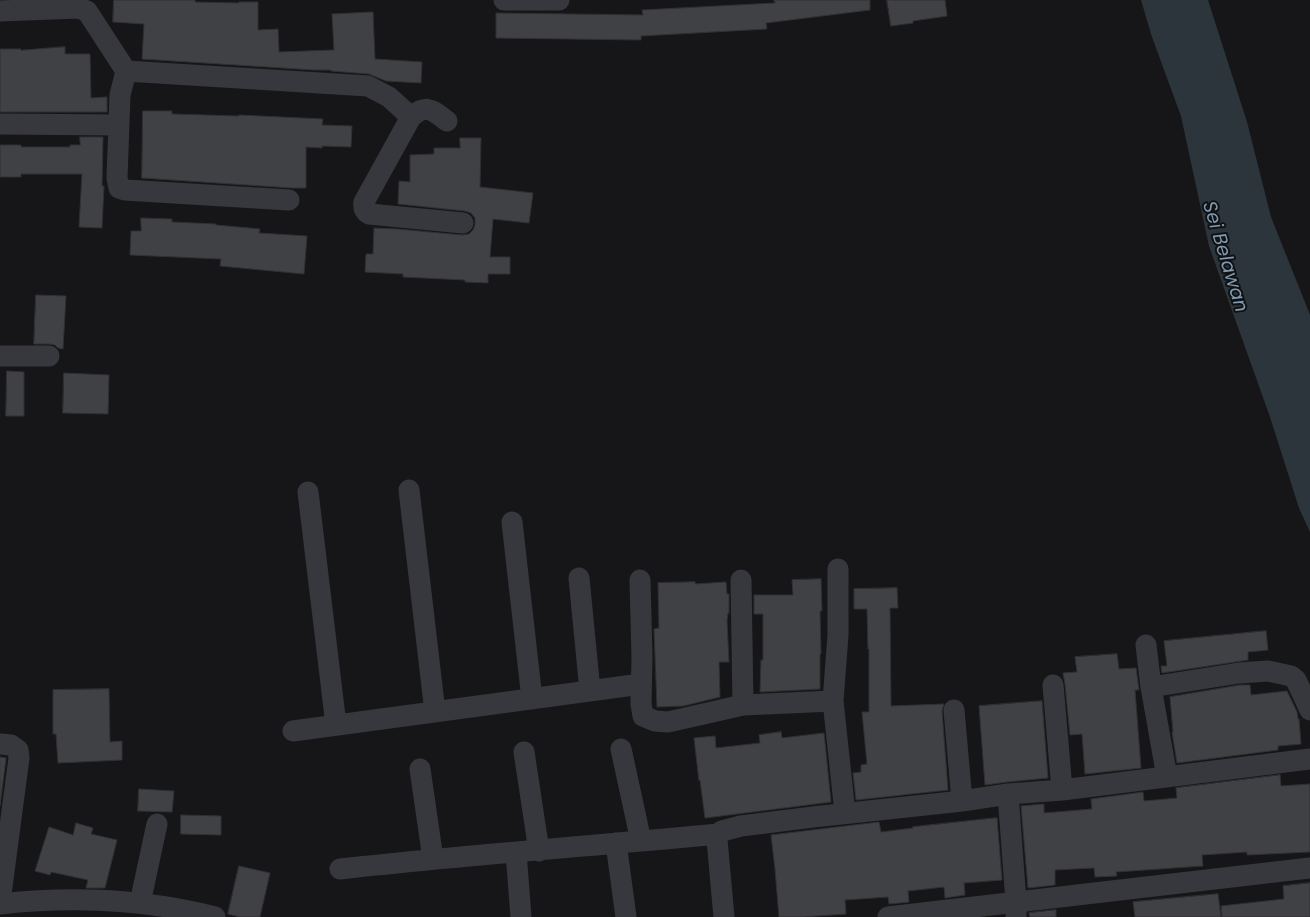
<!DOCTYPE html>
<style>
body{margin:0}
canvas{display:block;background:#161618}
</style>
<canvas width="1310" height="917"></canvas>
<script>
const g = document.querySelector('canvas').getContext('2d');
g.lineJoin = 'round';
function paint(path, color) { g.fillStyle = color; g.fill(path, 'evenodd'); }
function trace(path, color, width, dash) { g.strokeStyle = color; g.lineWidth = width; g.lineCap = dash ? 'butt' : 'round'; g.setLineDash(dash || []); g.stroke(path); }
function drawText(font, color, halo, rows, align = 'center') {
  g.font = font + ' Poppins,sans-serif'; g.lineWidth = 4; g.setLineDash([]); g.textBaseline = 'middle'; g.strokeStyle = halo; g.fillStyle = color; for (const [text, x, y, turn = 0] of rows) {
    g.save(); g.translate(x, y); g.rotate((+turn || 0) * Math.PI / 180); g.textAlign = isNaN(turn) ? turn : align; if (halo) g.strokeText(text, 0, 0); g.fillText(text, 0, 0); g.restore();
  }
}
paint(new Path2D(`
 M1141,0H1208L1247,122L1271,217L1310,315V532L1299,508L1270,417L1209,246L1181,116L1152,37Z`), '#2c353c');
const building = new Path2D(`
 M114,0H195V2L239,3V2H258V30L278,29L279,52L334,50L332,14L373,12L375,59L422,62L421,83L386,81L369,74L331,71V70H314L142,59L144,24L113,22Z
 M774,0H870V10L766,23L767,29L641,36V40L496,38V13L643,15L642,10L775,3Z
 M887,0H945L947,16L913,21V23L891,26Z
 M65,47V54H90L91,98L107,97V112H0V49H21V50Z
 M143,111H172V114L239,116V115L323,119L322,125L352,126L351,147L322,146V148L306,147V188H292L142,178Z
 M80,137H103L102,186H104L102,228L79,227L82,174H21V177H0V145H21V147H70V145H80Z
 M460,138H481L480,187L533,193L529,223L493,219L490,257H510V274H488V283L465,282V280L403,277V274L365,272L366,254H373L374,228L397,229L462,235L469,234L473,230L475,225V218L471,213L465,211L398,204L399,181L410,182V155L434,154V148H460Z
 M141,218L172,219V222L216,224V225L260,229L259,233L307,236L304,274L220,266L221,259L130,255L131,231H141Z
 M36,295L66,296L63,349L58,348L55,345L49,344H34Z
 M7,371L24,372V416H6Z
 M64,373L109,375L108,414L63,413Z
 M821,579L822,611H820L821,654H820V689L760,692L761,660H763V614H754V595H793L792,580Z
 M695,582V584L726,582L727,594H729V613H728L727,621L729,662H719L720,697L683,706L657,707L654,629L659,628L658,583Z
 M897,588L898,608H890L891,706L944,704L942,711L948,790L856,800L853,773L861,772V765L867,764L862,712H869V649H868L867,609H854V589Z
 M1266,631L1268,650L1248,652V660L1162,673L1161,666H1167L1164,641Z
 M1117,654L1119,669L1136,668L1139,690H1135L1141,768L1085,774L1082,734L1070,735L1065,684L1063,673L1077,672L1075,657Z
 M1240,685H1250L1251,695L1287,691L1297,712L1298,719H1299L1301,744L1278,746V750L1177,763L1172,732H1173L1170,697Z
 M109,689L110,742L122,741V760L58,763L56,734H53V690Z
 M1042,701L1048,778L1007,782L985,785L979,706Z
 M781,732L782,738L824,733L831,802L705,818L700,780L699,781L694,738L715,736L716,748L760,743L759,735Z
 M0,757L6,758L0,806Z
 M1280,775L1281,786L1310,784V852L1247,855V852L1202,855L1203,866L1116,872L1117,876L1095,877L1094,868L1055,870V885L1028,888L1021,806L1044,804V813L1092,809L1091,799L1143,792L1144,801L1177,798L1176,788Z
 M139,789L174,791L172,812L138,811Z
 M181,815L221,816V835L181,834Z
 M997,818L1002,880L964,883L965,895L945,898L944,887L908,891L909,902L889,904L888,897L845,900L846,914L803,917H779L775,869L771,835L879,822L881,832L913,828V827Z
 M76,823L93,828L91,834L117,840L105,888H86L88,880L51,872L50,875L35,871L49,827L73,835Z
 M239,866L270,873L260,917H240L228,914Z
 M1310,883V917H1222L1221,906L1284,899L1283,886Z
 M1218,894L1221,917H1135L1133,902Z
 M1056,910V917H1030L1029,913Z`);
paint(building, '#404145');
trace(building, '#303034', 1);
trace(new Path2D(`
 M504,0H559
 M0,11L78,8L87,11L126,71L120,95L117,178L119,188L125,190L289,200
 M126,71L368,86L389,97L411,117
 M447,121C432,110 427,103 411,117L364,202C363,208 364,211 369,214L463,223
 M0,124L119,125
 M0,356H49
 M409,490L435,712
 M308,492L336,725
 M512,522L532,699
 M579,578L590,691
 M640,580L642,657L641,704L643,716L655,721L668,722L743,705L833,701L838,635V569
 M741,580L743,705
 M1146,645L1151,687L1167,777
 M1053,685L1062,790
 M1151,687L1239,673L1268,671L1291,676L1296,680L1310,710
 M833,701L845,813
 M954,710L962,801
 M293,731L641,684
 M0,744L11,745L18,750L19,758L0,902
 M621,749L641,841
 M524,752L539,851
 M420,769L433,859
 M1008,794L1016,902V917
 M616,843L626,917
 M516,852L521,917
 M340,869C466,855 592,846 718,834
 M140,903L157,824
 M0,904C72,896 145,899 215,917
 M724,917L717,840L718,834L722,831L741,826L813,817L962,801L1008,794L1062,790L1310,759
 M888,917L1310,868`), '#37383d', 21);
drawText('italic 19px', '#7f9bb3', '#111113', [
 ["Sei Belawan",1224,257,73]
]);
</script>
